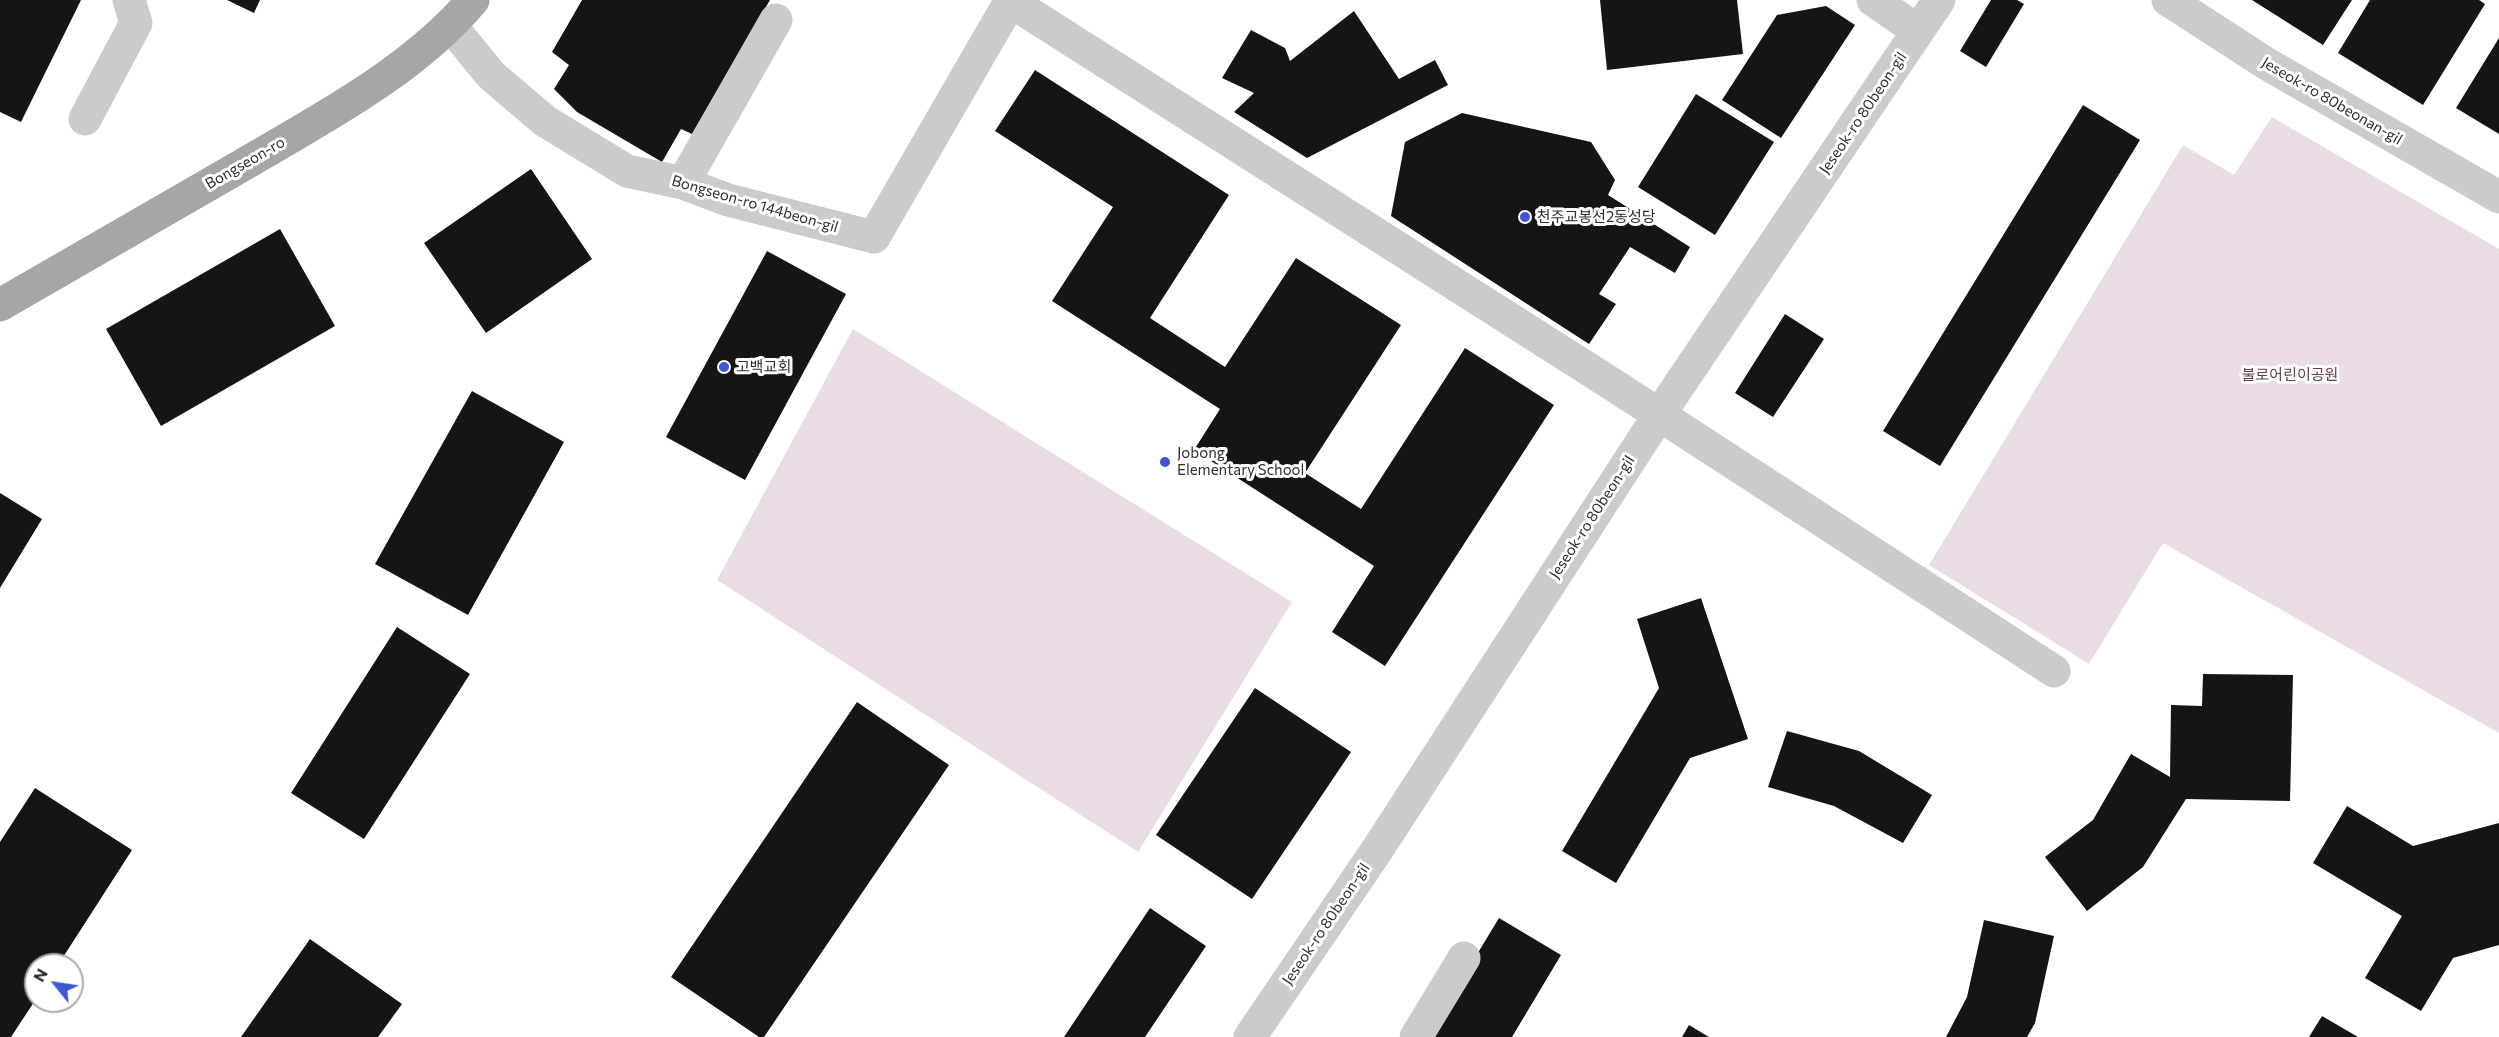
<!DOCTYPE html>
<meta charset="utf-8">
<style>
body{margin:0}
#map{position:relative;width:2499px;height:1037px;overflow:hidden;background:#fff;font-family:Commissioner,sans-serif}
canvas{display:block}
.north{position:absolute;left:24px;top:953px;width:60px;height:60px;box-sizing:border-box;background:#fff;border:2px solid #ababab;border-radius:50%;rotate:300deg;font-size:16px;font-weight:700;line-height:24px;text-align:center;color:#2e2e2e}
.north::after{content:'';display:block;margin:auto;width:21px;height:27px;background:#3e55d6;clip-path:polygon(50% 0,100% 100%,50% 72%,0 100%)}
</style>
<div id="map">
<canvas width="2499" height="1037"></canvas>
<div class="north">N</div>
</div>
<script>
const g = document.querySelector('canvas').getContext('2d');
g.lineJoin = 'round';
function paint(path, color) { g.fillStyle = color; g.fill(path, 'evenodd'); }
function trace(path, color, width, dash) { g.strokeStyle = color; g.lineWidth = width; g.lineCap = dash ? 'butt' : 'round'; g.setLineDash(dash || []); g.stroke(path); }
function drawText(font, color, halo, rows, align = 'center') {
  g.font = font + ' Commissioner,"Noto Sans KR",sans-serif'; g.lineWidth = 6; g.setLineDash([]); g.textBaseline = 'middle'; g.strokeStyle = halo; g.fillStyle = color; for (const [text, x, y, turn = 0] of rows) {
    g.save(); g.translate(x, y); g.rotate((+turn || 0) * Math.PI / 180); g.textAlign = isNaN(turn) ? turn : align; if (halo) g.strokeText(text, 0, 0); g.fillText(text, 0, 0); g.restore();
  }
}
paint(new Path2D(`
 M2272,117L2499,249V733L2163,543L2089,664L1929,565L2183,145L2234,175Z
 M853,329L1292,602L1138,852L717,580Z`), '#eadce5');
paint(new Path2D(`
 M0,0H81L21,122L0,112Z
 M227,0H260L254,13Z
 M582,0H770L692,134L681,129L662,162L577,112L554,89L569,65L552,52Z
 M1600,0H1737L1743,54L1607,70Z
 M1991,0H2017L2024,4L1986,67L1960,51Z
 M2252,0H2352L2323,45Z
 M2370,0H2479L2485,4L2423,105L2338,53Z
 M1826,6L1855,25L1781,138L1722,100L1777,15Z
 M1354,11L1399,79L1435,60L1448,85L1307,158L1234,112L1254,93L1222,78L1251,30L1285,48L1290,61Z
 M2499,38V134L2456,108Z
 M1035,70L1229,195L1150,318L1225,367L1296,258L1401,325L1305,473L1361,509L1465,348L1554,405L1385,666L1332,632L1374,566L1194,450L1220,409L1052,301L1113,207L995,131Z
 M1696,94L1774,142L1715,235L1638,187Z
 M2083,105L2140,140L1940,466L1883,431Z
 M1462,113L1591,142L1615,180L1608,195L1690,247L1675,273L1630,247L1599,294L1616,304L1589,344L1391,216L1405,142Z
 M531,169L592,259L486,333L424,243Z
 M280,229L335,326L161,426L106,329Z
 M767,251L846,294L745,480L666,437Z
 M1785,314L1824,339L1773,417L1735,393Z
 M472,391L564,442L468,615L375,564Z
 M0,493L42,519L0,588Z
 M1701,598L1748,739L1690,758L1616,883L1562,851L1659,688L1637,619Z
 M397,627L470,674L364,839L291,793Z
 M2203,674L2293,675L2290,801L2186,799L2143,867L2087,911L2045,857L2093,820L2131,754L2170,777L2171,705L2202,706Z
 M1255,688L1351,752L1252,899L1156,835Z
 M857,702L949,765L764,1037H759L671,977Z
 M1787,731L1859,751L1932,795L1903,843L1834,806L1768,787Z
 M35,788L132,850L58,965H36V999L11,1037H0V842Z
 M2347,806L2413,846L2499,823V945L2453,958L2421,1011L2365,978L2402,916L2313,863Z
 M1150,908L1206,946L1145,1037H1064Z
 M1499,918L1561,955L1512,1037H1427Z
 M1984,920L2054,936L2035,1023L2027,1037H1946L1967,997Z
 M310,939L402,1004L378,1037H241Z
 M2322,1016L2358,1037H2309Z
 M1689,1025L1709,1037H1682Z`), '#151515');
trace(new Path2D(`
 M1873,0L1918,31
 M2168,0L2267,64L2499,197
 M1010,1L1615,386L2054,671
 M451,26L491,75L545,121L627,171L683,183L728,200L874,237L1011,0
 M85,119L136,23L129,0
 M683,183L776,20
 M1250,1037L1377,850L1659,415L1939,0
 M1416,1037L1464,958`), '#cbcbcb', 33);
trace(new Path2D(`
 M0,305C80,259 160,212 241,166C321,119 413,71 473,0`), '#a6a6a6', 33);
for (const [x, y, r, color] of [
 [1525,217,6,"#3e55d6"],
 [724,367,6,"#3e55d6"],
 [1165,462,6,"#3e55d6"]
]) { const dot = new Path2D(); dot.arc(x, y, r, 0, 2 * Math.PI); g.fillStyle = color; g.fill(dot); trace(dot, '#fff', 2); }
drawText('15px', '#2e2e2e', '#fff', [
 ["Jeseok-ro 80beonan-gil",2332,101,30],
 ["Jeseok-ro 80beon-gil",1863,113,-56],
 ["Bongseon-ro",245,163,-30],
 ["Bongseon-ro 144beon-gil",755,204,16],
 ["Jeseok-ro 80beon-gil",1592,517,-57],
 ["Jeseok-ro 80beon-gil",1326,924,-56]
]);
drawText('15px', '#2e2e2e', '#fff', [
 ["천주교봉선2동성당",1537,217],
 ["고백교회",736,367],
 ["Jobong",1177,453],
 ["Elementary School",1177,470]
], 'left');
drawText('15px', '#653f54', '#fff', [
 ["불로어린이공원",2290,375]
]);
</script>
